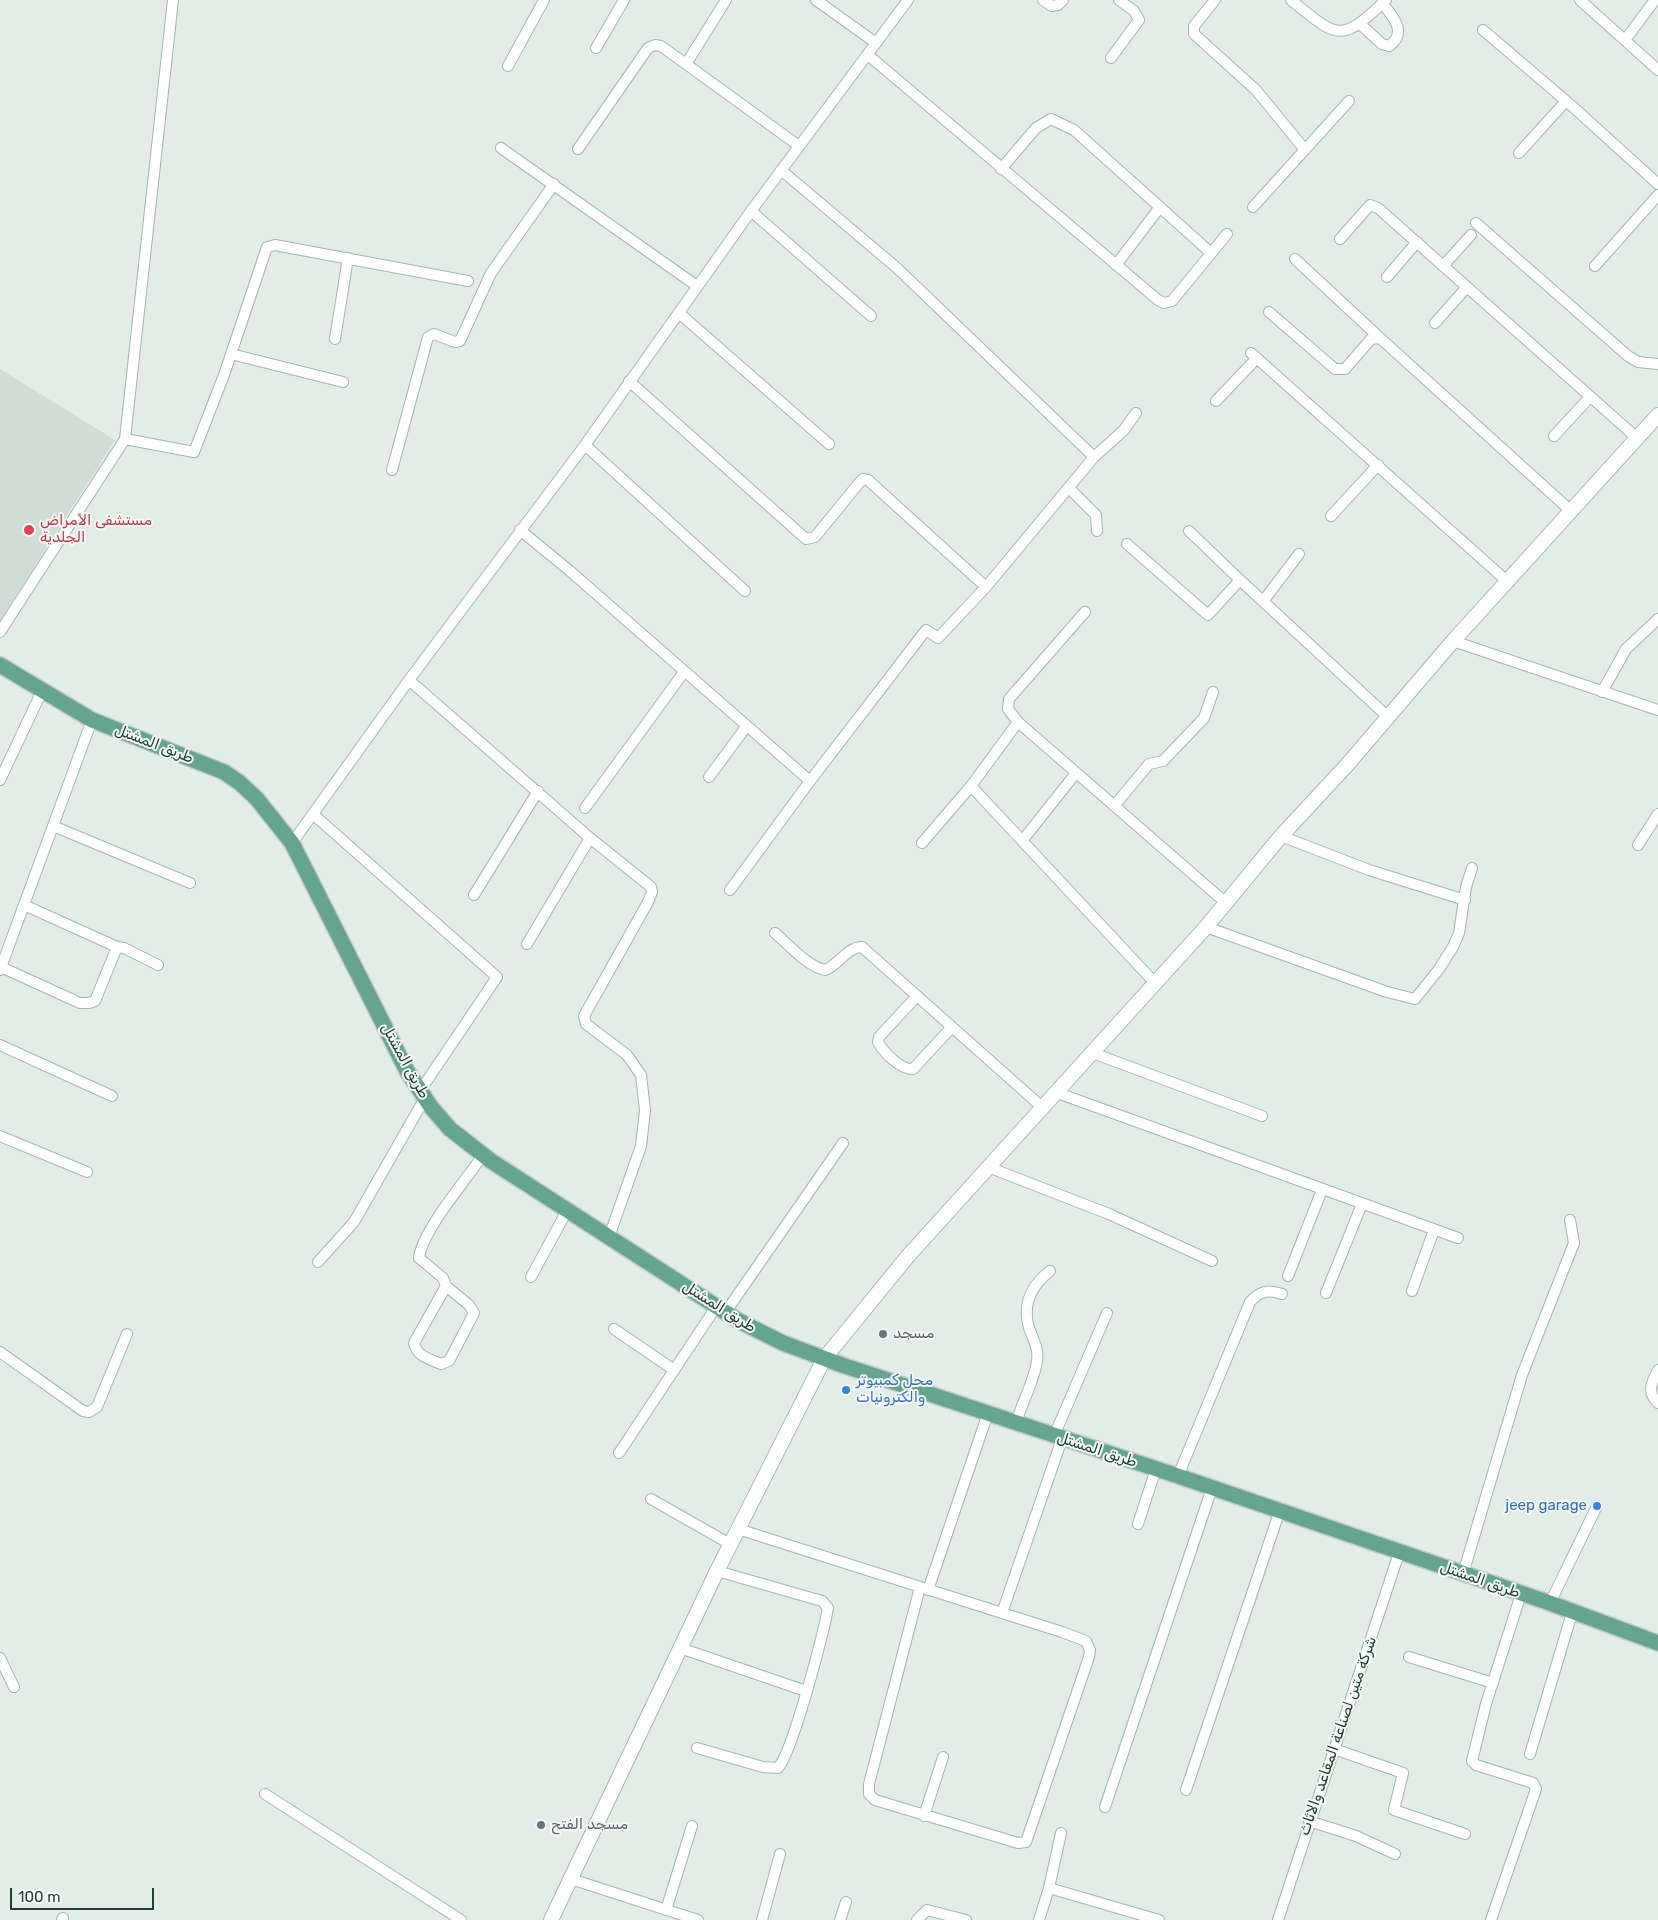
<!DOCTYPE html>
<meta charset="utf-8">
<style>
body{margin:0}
#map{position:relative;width:1658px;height:1920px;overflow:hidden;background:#e2ede7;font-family:Rubik,sans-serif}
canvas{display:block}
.scale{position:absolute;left:10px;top:1888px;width:144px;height:22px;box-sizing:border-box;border:2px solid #213f34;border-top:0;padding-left:6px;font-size:15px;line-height:18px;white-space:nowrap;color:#213f34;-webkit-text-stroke:4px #f3f9f5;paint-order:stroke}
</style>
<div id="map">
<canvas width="1658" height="1920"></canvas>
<div class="scale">100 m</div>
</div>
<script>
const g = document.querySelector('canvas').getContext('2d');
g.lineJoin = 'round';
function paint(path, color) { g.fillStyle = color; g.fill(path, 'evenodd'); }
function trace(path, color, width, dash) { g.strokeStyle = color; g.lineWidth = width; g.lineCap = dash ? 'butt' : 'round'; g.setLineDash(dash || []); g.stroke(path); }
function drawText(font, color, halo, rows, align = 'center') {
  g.font = font + ' Rubik,Vazirmatn,sans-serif'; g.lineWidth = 4; g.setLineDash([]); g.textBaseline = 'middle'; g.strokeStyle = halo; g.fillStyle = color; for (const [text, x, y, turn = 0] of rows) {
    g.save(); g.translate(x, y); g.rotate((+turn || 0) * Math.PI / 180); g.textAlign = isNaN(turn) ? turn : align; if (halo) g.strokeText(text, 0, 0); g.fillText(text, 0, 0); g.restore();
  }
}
paint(new Path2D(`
 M0,369L115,440L0,621Z`), '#d0ddd6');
const street = new Path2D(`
 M816,0L876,43
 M1043,0L1052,6L1058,5L1063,0
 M1215,0L1194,26V34L1256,90L1305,150
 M1291,0C1338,38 1340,44 1386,0
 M1580,0L1658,70
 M1360,24L1382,44L1389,46C1408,33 1393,16 1382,3
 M1483,30L1572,106L1658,184
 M1625,40L1655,0
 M596,48L624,0
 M868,55L1158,300L1164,303L1172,301L1227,234
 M1111,58L1139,20L1134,11L1119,0
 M686,64L726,0
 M508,66L544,0
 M501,148L697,286
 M578,149L648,48L655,45L661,46L686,64L799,146
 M1519,153L1566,101
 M1001,169L1036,128L1051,119L1074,130L1211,253
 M1253,207L1349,101
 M751,211L871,316
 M1476,223L1628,356L1638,362L1658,364
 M1340,239L1370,205L1378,208L1637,438
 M1295,259L1380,338
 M1116,265L1160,207
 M1443,266L1471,235
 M1595,266L1658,195
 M1387,277L1417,242
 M1269,312L1335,369H1345L1371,339L1380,338L1571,511
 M679,313L829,444
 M1435,323L1467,287
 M335,339L348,258
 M1251,353L1508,582
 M231,354L343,382
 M629,381L806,539L815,537L859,483L863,479L868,480L986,587L1094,457L897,268L781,170
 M1216,401L1257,358
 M1554,436L1590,397
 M125,439L194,452L224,375L267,247L275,245L468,281
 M585,445L745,591
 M1094,457L1124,430L1136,413
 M392,470L428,337L434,334L455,342L460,341L491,273L554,184
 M1069,488L1096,515L1097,531
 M1331,516L1378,465
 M520,530L570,571L810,781
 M1189,531L1240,580
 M1127,544L1208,615L1240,580L1388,717
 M1264,600L1299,554
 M0,632L125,439L173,0
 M1453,641L1658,710
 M409,680L590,838L651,887L652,892L648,902L584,1016L586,1024L627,1055L641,1075L645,1110L641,1146L609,1237
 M1602,692L1626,649L1658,619
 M1018,722L1226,903
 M709,777L746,727
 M0,780L42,691
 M971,786L1018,722L1008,709L1009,699L1085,612
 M1114,806L1149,764L1163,761L1204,718L1213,692
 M585,808L684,672
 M314,815L497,977L420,1091
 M53,826L190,883
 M1281,836L1369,870L1465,900
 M1022,841L1076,773
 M292,843L409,680L585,445L751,211L908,0
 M922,843L971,786L1154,982
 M1638,845L1658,814
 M730,890L810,781L926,630L938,638L986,587
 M474,895L538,791
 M24,905L117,947
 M1206,927L1387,992L1415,999L1439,969L1453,947L1459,933L1466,887L1472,868
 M775,933C789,945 807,966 825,970C839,965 847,947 862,947L1042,1107
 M527,944L590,838
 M1,967L80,1003H89L95,1001L117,947L124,948L158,965
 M0,970L92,720
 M917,996L879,1037L878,1042C884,1053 901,1070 913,1069L952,1027
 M0,1045L112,1096
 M1090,1052L1262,1116
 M1055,1092L1458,1238
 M0,1136L87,1172
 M988,1167L1109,1214L1212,1261
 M318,1262L354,1222L425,1098
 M1288,1276L1322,1190
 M531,1277L568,1209
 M446,1286L414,1343C417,1357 430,1359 441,1364L449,1361L474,1313L469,1305L446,1286L443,1278L419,1258C422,1231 466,1180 483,1155
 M1412,1291L1434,1230
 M1326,1293L1362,1204
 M725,1313L843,1143
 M614,1329L674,1370
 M0,1352L83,1411L89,1412L97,1407L127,1334
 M1658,1370C1652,1382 1646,1392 1658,1403
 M1016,1423C1022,1402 1034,1382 1037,1361C1039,1349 1033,1339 1029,1328C1022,1304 1032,1285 1050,1271
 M1054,1436L1107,1313
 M619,1453L716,1307
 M1178,1476L1250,1302C1260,1291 1268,1289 1282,1294
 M651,1499L730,1544
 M1138,1524L1156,1469
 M738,1529L1062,1632L1086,1641L1090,1650L1089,1657L1026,1842L1018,1843L875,1800L869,1794V1784L920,1587
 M1463,1574L1522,1375L1574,1243L1570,1220
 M928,1590L988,1413
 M1550,1603L1597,1506
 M1002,1613L1062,1439
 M680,1648L806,1691
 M1409,1657L1493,1683
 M0,1658L14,1687
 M697,1748L763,1767L778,1768C793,1751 823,1635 828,1608L822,1601L717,1571
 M1334,1749L1403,1773L1394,1810L1465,1834
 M1530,1754L1572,1613
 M1186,1790L1279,1513
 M265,1794L461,1920
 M1105,1807L1212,1488
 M924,1816L943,1757
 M1309,1821L1356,1836L1395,1854
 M1061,1833L1049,1888L1159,1920
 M571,1879L698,1920
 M666,1910L692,1826
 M62,1920L63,1918
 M762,1920L780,1854
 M840,1920L846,1902
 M917,1920L927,1910L966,1920
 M1039,1920L1049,1888
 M1278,1920L1399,1553
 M1491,1920L1536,1789L1533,1783L1530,1782L1476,1765L1472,1761L1486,1704L1521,1594`);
const secondary = new Path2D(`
 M551,1920L717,1571L824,1359L908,1256L1206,927L1281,836L1347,765L1453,641L1658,415`);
const primary = new Path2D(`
 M0,665L92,720L224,772L240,783L257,799L292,843L407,1071L431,1107L450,1129L491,1161L739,1321L783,1343L842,1365L1178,1476L1550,1603L1658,1643`);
trace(street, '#a4b5ae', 12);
trace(secondary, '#a0b9ae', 16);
trace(primary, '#c1c9c6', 18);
trace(street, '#fff', 10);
trace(secondary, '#fff', 14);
trace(primary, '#65a48e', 15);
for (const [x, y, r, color] of [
 [29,530,6,"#e0444e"],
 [883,1334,5,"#6b7280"],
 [846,1390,5,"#3f7fe0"],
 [1597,1506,5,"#3f7fe0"],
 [541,1825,5,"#6b7280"]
]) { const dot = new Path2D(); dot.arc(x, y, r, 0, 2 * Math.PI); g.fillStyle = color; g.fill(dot); trace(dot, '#f3f9f5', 2); }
drawText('15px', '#be3a42', '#f3f9f5', [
 ["مستشفى الأمراض",40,521],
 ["الجلدية",40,538]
], 'left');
drawText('15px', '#213f34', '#f3f9f5', [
 ["طريق المشتل",154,744,21],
 ["طريق المشتل",405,1061,61],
 ["طريق المشتل",719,1307,32],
 ["طريق المشتل",1097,1450,18],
 ["طريق المشتل",1480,1580,19],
 ["شركة متين لصناعة المقاعد والاثاث",1338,1736,-71]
]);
drawText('15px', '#5b616d', '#f3f9f5', [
 ["مسجد",893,1334],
 ["مسجد الفتح",551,1825]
], 'left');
drawText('15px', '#366cbe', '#f3f9f5', [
 ["محل كمبيوتر",856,1381],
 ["والكترونيات",856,1398],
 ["jeep garage",1587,1506,"right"]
], 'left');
</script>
